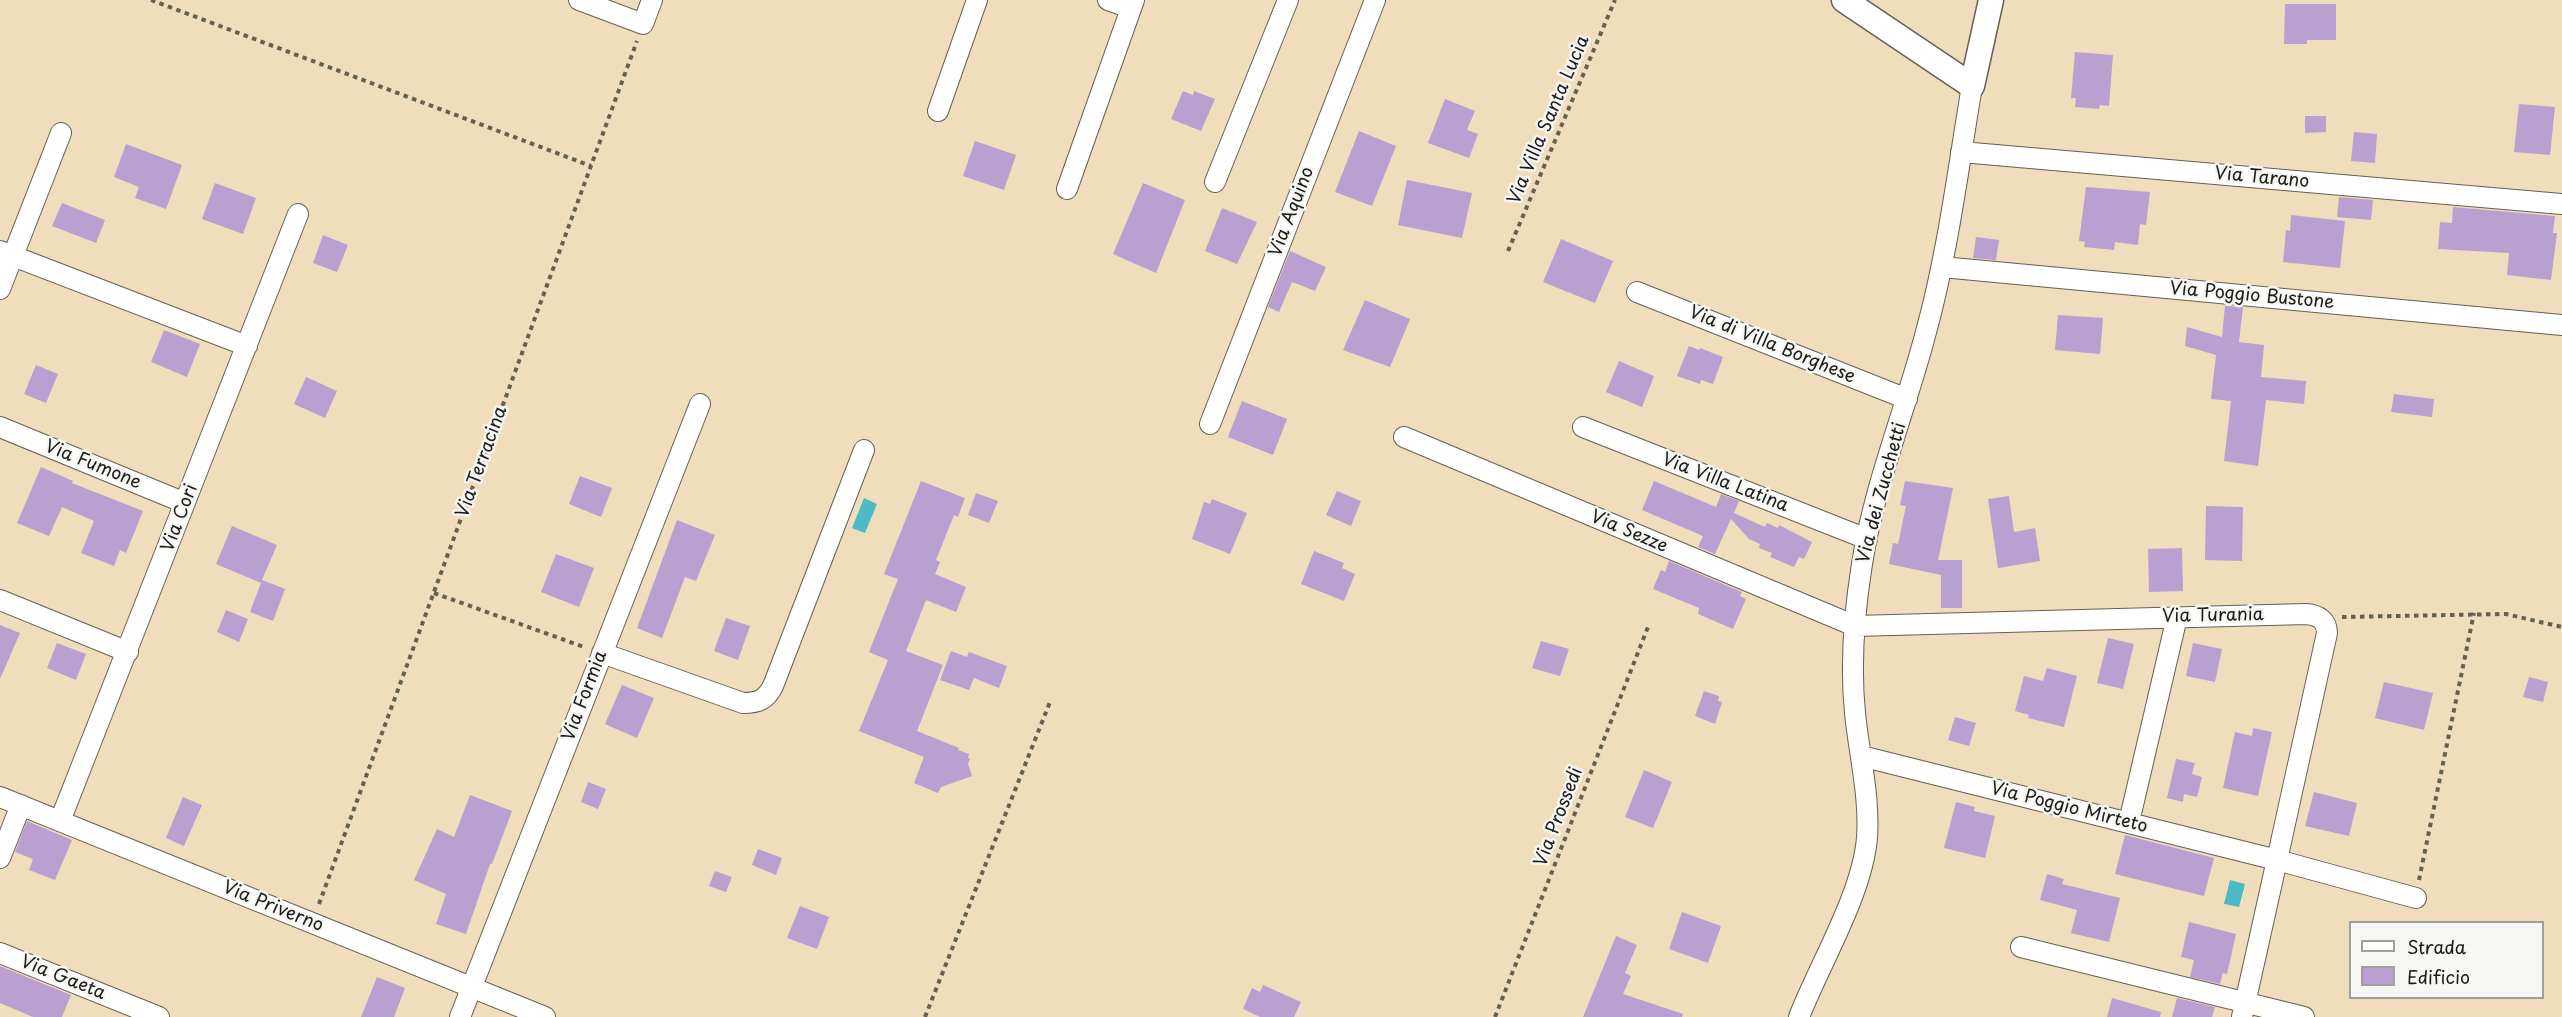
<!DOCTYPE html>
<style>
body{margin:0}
#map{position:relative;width:2562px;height:1017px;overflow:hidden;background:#efddbc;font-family:"Playpen Sans",sans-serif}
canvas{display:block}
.legend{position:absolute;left:2349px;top:921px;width:195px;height:78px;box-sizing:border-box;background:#f6f6f2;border:2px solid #9f9f9c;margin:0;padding:8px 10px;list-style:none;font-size:18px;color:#1c1c1c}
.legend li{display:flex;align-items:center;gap:12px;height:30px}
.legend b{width:30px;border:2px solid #9f9f9c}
</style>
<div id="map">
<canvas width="2562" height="1017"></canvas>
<ul class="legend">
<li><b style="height:8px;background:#fff"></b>Strada</li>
<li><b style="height:16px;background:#baa0d1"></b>Edificio</li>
</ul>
</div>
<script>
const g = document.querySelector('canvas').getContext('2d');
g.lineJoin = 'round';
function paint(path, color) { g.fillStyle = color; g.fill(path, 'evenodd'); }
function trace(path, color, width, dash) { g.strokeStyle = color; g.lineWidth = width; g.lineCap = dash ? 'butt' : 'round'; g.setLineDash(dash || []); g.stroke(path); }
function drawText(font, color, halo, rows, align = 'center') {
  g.font = font + ' "Playpen Sans",sans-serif'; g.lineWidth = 5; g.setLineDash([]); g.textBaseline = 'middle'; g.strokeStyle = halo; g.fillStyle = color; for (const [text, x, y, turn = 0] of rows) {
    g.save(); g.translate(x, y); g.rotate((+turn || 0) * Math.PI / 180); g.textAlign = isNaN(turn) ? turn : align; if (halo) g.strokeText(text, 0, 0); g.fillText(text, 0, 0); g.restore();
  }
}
paint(new Path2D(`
 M864,498L877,504L865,533L852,528Z
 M2230,880L2245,884L2239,907L2224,904Z`), '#4dbbc6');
paint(new Path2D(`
 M2285,4H2336V40H2307V44H2284Z
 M2075,52L2113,55L2109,106L2100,105L2099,109L2075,107L2076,98H2071Z
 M1183,91L1193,95L1194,91L1215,99L1201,131L1171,119Z
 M1445,99L1475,111L1467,130L1478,134L1469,158L1428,143Z
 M2519,104L2555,107L2550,155L2514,152Z
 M2305,116H2326V132L2305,133Z
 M1359,131L1396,146L1372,206L1335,192Z
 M2354,132L2377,134L2375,163L2351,161Z
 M975,141L1016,155L1004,190L963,176Z
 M126,144L182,165L166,209L135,198L139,187L114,177Z
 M1407,180L1472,193L1462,238L1398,225Z
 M215,183L256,198L243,234L202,219Z
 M1143,183L1185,200L1156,273L1113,254Z
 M2086,187L2150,192L2146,225L2140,224L2138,245L2115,242L2114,250L2084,247L2085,242L2079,241Z
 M2339,197L2373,200L2371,220L2337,217Z
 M62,203L105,220L96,243L52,226Z
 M2453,207L2555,216L2553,233H2557L2551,280L2507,275L2509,253L2438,249L2440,222L2452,223Z
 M1222,208L1257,222L1237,264L1205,251Z
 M2291,215L2345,221L2340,268L2283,262L2286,230L2290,231Z
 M323,235L348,245L337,272L313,263Z
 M1976,237L1999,240L1996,260L1973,258Z
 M1561,239L1613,261L1595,303L1543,282Z
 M1290,251L1326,267L1315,291L1292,282L1279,312L1268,307Z
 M1365,300L1410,319L1390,367L1343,350Z
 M2225,306L2243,307L2239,342L2264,345L2261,377L2306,381L2304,404L2266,400L2258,466L2224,461L2231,401L2211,399L2216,355L2185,346L2187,327L2222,337Z
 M2058,315L2103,318L2100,354L2055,350Z
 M164,330L200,344L187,377L151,362Z
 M1689,346L1699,350L1700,348L1723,357L1713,384L1701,380L1700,384L1677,376Z
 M1619,361L1654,376L1642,407L1606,392Z
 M36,365L58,374L46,403L24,394Z
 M306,377L337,391L325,418L294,404Z
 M2394,394L2434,399L2432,417L2391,412Z
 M1242,401L1287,419L1273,455L1228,437Z
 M41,467L73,481L72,483L143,511L126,553L120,550L114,566L81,553L94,521L62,507L49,536L17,523Z
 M580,476L612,488L601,517L569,504Z
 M921,481L965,498L958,517L954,515L936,560L940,562L935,574L966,587L956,612L926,600L906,651L943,665L917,731L959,748L958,750L969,754L968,758L970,759L968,764L972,776L941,787L938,793L914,783L924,757L859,731L888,660L869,652L898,579L884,574Z
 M1654,481L1716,507L1721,494L1739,501L1734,513L1765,527L1767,523L1778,528L1779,525L1812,542L1804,559L1799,557L1794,567L1770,557L1772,553L1759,548L1760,544L1749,539L1731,519L1715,554L1698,547L1703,536L1642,510Z
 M1905,481L1953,488L1938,560H1962V608H1941V575L1889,564L1893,543L1898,544L1906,506L1900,505Z
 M1337,491L1361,501L1351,526L1326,515Z
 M976,493L998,501L989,523L968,515Z
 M2009,496L2014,532L2035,528L2040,561L1998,568L1988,499Z
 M1212,499L1247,513L1230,554L1192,539L1204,502L1210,504Z
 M2206,506L2243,507L2242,561L2205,560Z
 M677,520L715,535L696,581L685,577L662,638L637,628Z
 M232,526L277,545L262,580L285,589L273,621L250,612L261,583L216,564Z
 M2182,548L2183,591L2149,592L2148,549Z
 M1314,551L1344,563L1342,568L1355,574L1344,601L1301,584Z
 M556,554L594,568L579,607L541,592Z
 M1669,561L1742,592L1740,596L1746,599L1733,629L1698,614L1699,608L1653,589L1661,570L1665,572Z
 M226,610L248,619L239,642L217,632Z
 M726,618L750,626L738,660L714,651Z
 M0,625L20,633L0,679Z
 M2108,638L2134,644L2123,689L2097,683Z
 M1541,641L1569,649L1560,676L1532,668Z
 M57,643L86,654L76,680L47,668Z
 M2193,643L2222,649L2215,682L2186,676Z
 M951,651L967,657L969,652L1007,666L999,688L974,678L969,690L940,680Z
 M2047,668L2077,676L2064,727L2028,718L2029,715L2015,711L2024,676L2043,681Z
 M2529,677L2548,682L2543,702L2523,697Z
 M2384,682L2433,693L2424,730L2375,718Z
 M622,685L654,698L637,738L605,724Z
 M1704,691L1719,696L1718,701L1722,702L1715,724L1695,716Z
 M1955,717L1976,723L1969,746L1948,740Z
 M2253,728L2272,732L2258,796L2223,788L2235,732L2252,736Z
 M2176,759L2195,763L2192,774L2202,777L2197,797L2184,794L2183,802L2167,798Z
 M1644,770L1672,782L1653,828L1625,817Z
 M588,782L606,789L598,809L581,802Z
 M2314,792L2357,803L2349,836L2305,826Z
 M470,795L512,811L492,864H490L466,934L436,924L446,894L414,880L437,829L454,837Z
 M183,797L202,805L184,846L166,838Z
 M1956,802L1975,807L1974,811L1995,816L1985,858L1944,848Z
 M27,821L72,840L55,880L29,870L33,859L15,852Z
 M2125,835L2214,858L2204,896L2115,874Z
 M758,849L782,858L776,875L752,865Z
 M715,871L732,877L726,892L709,886Z
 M2047,874L2064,879L2062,884L2120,898L2109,942L2071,933L2077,910L2040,900Z
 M800,906L829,917L817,949L787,938Z
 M1682,912L1721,926L1708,963L1669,949Z
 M2189,922L2236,934L2227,974L2223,973L2220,984L2190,977L2194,960L2181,957Z
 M1616,936L1637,945L1625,973L1631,976L1623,994L1683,1014L1682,1017H1583Z
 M0,966L71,995L62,1017H33L0,1003Z
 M377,977L405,988L394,1017H361Z
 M1263,985L1301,1002L1294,1017H1260L1243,1009L1252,988L1260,992Z
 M2112,998L2161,1012L2160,1017H2107Z
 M2177,998L2215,1007L2212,1017H2172Z`), '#baa0d1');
const minor = new Path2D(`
 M579,0L643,24L652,0
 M1108,0L1131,8
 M938,111L977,0
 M1961,152L2562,204
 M1215,182L1288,0
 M1067,189L1134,0
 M0,251L247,346
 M1942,267L2562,325
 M0,289L61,133
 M1637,292L1907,399
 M1210,424L1375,0
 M0,427L185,503
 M1583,427L1867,539
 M1404,437L1855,626L2306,614C2318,615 2327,620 2327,633L2277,860L2416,898
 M0,600L128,652
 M602,653L743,703C758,703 766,700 773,686L864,450
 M1861,756L2277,860L2242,1017
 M0,797L545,1017
 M60,821L298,214
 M2129,822L2177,617
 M0,858L21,805
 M2021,947L2304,1017
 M0,953L159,1017
 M460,1017L700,404
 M1799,1017C1820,963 1862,895 1867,838C1870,796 1859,754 1855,713C1850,663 1854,614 1862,564C1874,485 1906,409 1926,332C1948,252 1958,169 1972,86`);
const tertiary = new Path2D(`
 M1844,0L1972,86L1991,0`);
trace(minor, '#666054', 22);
trace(tertiary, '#666054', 27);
trace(new Path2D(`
 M151,0L591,166
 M1508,251L1615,0
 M434,593L584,647
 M2342,617L2506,614L2562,627
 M2419,880L2474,613
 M319,904L637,41
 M925,1017L1050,702
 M1495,1017L1648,627`), '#666054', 4, [4.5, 4.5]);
trace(minor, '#fff', 20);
trace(tertiary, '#fff', 24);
drawText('18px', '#1c1c1c', '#f6f6f2', [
 ["Via Villa Santa Lucia",1549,120,-67],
 ["Via Tarano",2262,178,5],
 ["Via Aquino",1292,212,-69],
 ["Via Poggio Bustone",2252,296,5],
 ["Via di Villa Borghese",1772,345,22],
 ["Via Terracina",482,462,-70],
 ["Via Fumone",93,465,22],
 ["Via Villa Latina",1725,483,21],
 ["Via dei Zucchetti",1882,493,-75],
 ["Via Cori",180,518,-69],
 ["Via Sezze",1629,532,23],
 ["Via Turania",2213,616,-1],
 ["Via Formia",585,696,-69],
 ["Via Poggio Mirteto",2069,808,14],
 ["Via Prossedi",1559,817,-69],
 ["Via Priverno",273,907,22],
 ["Via Gaeta",63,978,22]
]);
</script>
